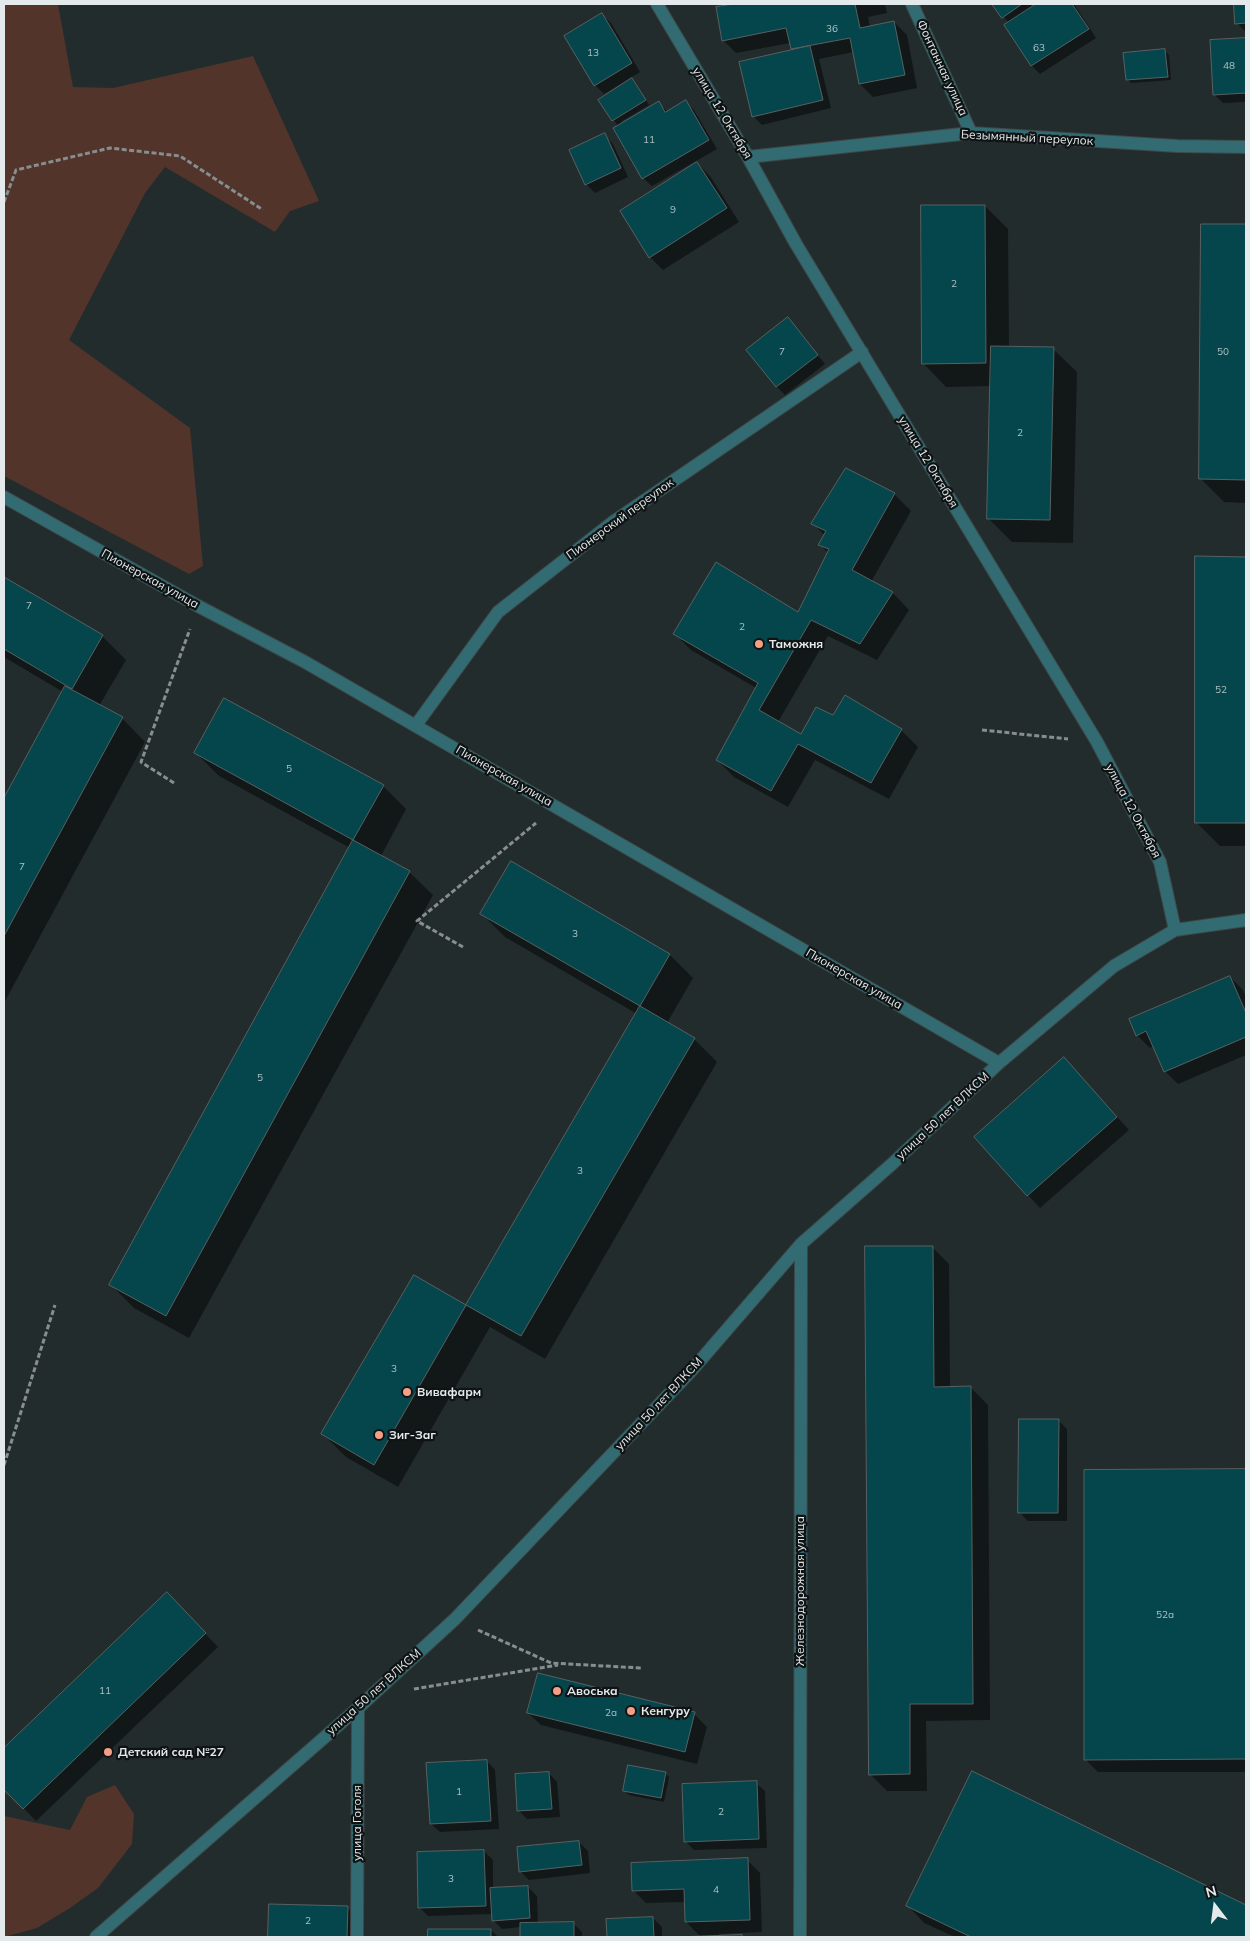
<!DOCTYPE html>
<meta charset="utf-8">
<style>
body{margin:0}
#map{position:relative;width:1250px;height:1941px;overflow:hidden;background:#232c2d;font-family:Mulish,sans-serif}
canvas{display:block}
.frame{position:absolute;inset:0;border:5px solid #e4eaeb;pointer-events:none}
.north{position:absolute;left:1190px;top:1881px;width:50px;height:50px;-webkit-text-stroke:4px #0f1314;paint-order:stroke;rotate:345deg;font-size:14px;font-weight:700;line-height:20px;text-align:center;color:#e4eaeb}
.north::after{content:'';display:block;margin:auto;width:18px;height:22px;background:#e4eaeb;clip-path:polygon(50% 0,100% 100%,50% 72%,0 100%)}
</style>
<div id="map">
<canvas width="1250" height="1941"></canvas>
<div class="frame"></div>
<div class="north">N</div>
</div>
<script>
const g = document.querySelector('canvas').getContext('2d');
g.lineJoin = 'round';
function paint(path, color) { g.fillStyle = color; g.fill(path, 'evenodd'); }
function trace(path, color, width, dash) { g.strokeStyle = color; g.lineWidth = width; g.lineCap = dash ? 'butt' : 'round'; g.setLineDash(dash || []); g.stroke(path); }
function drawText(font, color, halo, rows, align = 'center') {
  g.font = font + ' Mulish,sans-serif'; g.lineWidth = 4.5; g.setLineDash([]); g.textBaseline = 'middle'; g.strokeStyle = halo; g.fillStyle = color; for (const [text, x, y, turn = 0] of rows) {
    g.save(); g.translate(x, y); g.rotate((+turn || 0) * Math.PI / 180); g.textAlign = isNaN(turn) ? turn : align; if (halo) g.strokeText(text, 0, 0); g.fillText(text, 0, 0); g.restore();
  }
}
paint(new Path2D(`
 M4,4H58L73,87L113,88L253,56L319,201L290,211L275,232L165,167L145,193L69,340L190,428L203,566L189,574L4,476Z
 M115,1785L134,1814L132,1844L98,1888L70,1908L37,1928L4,1937V1816L70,1830L87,1797Z`), '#52342b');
paint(new Path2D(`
 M718,4H885L887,13L868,17L870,27L894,22L907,35L917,88L873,97L860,84L854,52L819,59L831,108L762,125L753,116L794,51L790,43L736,53L723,40L722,7Z
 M993,4H1074L1096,38L1040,74L1032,66L1005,25L1009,23Z
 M1236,4H1246V32L1237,23Z
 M602,15L611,23L640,72L604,94L595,85Z
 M1246,39V102L1223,103L1214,94L1212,41Z
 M1165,51L1169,55L1171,80L1131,83L1127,79Z
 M636,84L649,105L622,121L623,123L658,103L668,112L686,102L694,110L717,149L652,186L643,178L618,126L600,100Z
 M604,135L613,144L628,177L595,193L586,184Z
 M697,163L710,176L739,222L663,270L650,257Z
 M985,206L1008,229L1009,348L1053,349L1077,372L1073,543L1012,542L988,518L991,386L946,387L923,363Z
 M1246,225V503L1224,502L1201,479L1202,226Z
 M788,318L825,364L785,395L776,386Z
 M894,494L911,511L871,582L893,593L909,610L877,660L828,636L778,722L802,735L901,730L918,747L889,799L815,760L788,807L734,777L717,760L756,688L691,650L674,633L798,613L828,553L820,544L825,536L813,523Z
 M1197,557L1246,558V846H1220L1196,822Z
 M4,578L102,636L126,660L99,706L122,718L145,742L4,1003V801L63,692L4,657Z
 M196,753L383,786L406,809L381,856L409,872L433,895L189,1338L134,1308L111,1285L350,848L219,776Z
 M512,863L670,955L693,978L667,1023L694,1039L717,1062L545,1359L490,1327L398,1487L346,1457L323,1434L466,1307L637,1014L505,937L482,914Z
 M1230,977L1243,990L1246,998V1055L1178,1084L1165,1071L1154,1046L1150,1048L1137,1035Z
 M1064,1058L1129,1130L1040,1208L1028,1195Z
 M932,1247L949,1264L950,1388H971L988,1405L990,1720L926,1721L927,1791H887L870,1774Z
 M1058,1420L1067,1429V1521H1028L1019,1512Z
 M1085,1471H1246V1772H1098L1085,1759Z
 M167,1594L218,1647L36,1821L4,1788V1750Z
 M528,1713L694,1714L707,1727L697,1764L541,1725Z
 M487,1761L495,1770L499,1829L440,1832L431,1824Z
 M549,1773L557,1782L560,1817L527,1819L519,1811Z
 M665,1773L669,1777L664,1802L629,1795L625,1791Z
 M972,1773L1246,1906V1937H955L924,1923L908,1906Z
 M756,1783L765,1791L767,1848L694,1850L686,1842Z
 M579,1842L588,1851L590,1873L529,1880L520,1871Z
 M484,1851L493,1860V1889L528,1887L537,1896L538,1924L573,1923L582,1932V1937H521V1927L502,1929L493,1920V1914L428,1916L419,1907Z
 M747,1860L760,1873L762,1932L719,1934V1937H743H697H701L686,1922L685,1902L646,1903L633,1890Z
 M270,1905L347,1907L360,1920V1937H269Z
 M653,1918L662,1927V1937H608L607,1920Z
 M429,1930H491L498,1937H429Z`), '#0007');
const building = new Path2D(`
 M734,4H857H855L860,28L894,21L905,75L859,84L850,38L791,49L786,28L722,41L716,7Z
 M992,4H1022L1002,18Z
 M1036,4H1072L1089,29L1031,66L1004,25Z
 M1234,4H1246V23L1235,24Z
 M602,13L632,63L594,86L564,36Z
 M1246,38V93L1213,95L1210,40Z
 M810,46L823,100L752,117L739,62Z
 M1165,49L1168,77L1126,80L1123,53Z
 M632,78L646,100L612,121L598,100Z
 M686,100L709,140L642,179L613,128L659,101L665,112Z
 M605,133L621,168L585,185L569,150Z
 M697,162L727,208L649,258L620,211Z
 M921,205H985L986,363L922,364Z
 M1201,224H1246V480L1199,479Z
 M788,317L818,355L776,387L746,350Z
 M991,346L1054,347L1050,520L987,519Z
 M846,468L895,493L852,570L893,592L860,644L811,620L759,710L801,734L816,707L833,715L845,695L902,729L871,783L798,744L771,791L716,760L758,683L673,634L716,562L798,612L829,549L818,545L826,531L811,524Z
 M1195,556L1246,557V823H1195Z
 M4,577L103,635L72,689L4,649Z
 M65,686L123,717L4,936V798Z
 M224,698L384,785L353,840L194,753Z
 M353,840L410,871L166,1316L109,1285Z
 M511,861L670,954L640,1006L480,914Z
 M1230,976L1246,1013V1037L1164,1072L1146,1031L1136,1036L1129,1019Z
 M640,1006L695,1038L521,1336L466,1305Z
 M1064,1057L1117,1117L1027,1196L974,1137Z
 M865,1246H933L934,1387L971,1386L973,1704H910V1774L869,1775Z
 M414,1275L466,1305L374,1465L321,1434Z
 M1019,1419H1059L1058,1513H1018Z
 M1246,1469V1759L1084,1760V1470Z
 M167,1592L206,1633L23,1809L4,1790V1748Z
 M538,1673L695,1712L685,1752L527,1713Z
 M487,1760L491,1821L430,1824L426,1763Z
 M628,1765L666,1772L661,1798L623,1791Z
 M972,1771L1246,1905V1937H971L906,1906Z
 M549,1772L552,1809L517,1811L515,1774Z
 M757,1781L759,1839L684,1842L682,1784Z
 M579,1841L582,1865L519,1872L517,1847Z
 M484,1850L486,1906L418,1908L417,1852Z
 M748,1858L750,1920L685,1922L684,1889L632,1891L631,1863Z
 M528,1886L530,1918L492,1921L490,1888Z
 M269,1904L348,1906L347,1937H268Z
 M653,1917L654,1937H607L606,1919Z
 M574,1922V1937H520V1923Z
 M428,1929H491V1937H428Z
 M742,1935V1937H676Z`);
paint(building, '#05464c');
trace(building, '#576162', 1);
const minor = new Path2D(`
 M657,4L748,157L796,244L1097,742L1160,862L1175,930
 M912,4L971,133
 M748,157L971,133L1177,146L1246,147
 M4,497L198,606L305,662L999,1063
 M416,725L498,612L613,522L862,352
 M96,1937L358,1708L455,1619L692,1370L801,1244L892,1164L999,1063L1114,966L1175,930L1246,920
 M357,1937L358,1708
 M800,1937L801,1244`);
trace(minor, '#3e4748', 14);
trace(new Path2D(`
 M4,202L16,170L110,148L180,156L263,210
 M982,730L1068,739
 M174,783L141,762L190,629
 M463,947L417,921L536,823
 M4,1465L55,1305
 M478,1630L551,1663L641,1668
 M414,1689L558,1665`), '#868e8f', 3, [5, 2.5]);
trace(minor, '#326b71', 12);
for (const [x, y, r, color] of [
 [759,644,5,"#f39f85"],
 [407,1392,5,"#f39f85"],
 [379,1435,5,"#f39f85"],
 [557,1691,5,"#f39f85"],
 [631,1711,5,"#f39f85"],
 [108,1752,5,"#f39f85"]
]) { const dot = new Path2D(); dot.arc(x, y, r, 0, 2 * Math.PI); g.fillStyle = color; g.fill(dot); trace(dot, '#0f1314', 2); }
drawText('10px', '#acc1c3', null, [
 ["36",832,29],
 ["63",1039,48],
 ["13",593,53],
 ["48",1229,66],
 ["11",649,140],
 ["9",673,210],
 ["2",954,284],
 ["7",782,352],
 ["50",1223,352],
 ["2",1020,433],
 ["7",29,606],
 ["2",742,627],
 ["52",1221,690],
 ["5",289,769],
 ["7",22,867],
 ["3",575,934],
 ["5",260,1078],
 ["3",580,1171],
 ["3",394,1369],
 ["52а",1165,1615],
 ["11",105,1691],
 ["2а",611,1713],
 ["1",459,1792],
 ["2",721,1812],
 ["3",451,1879],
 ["4",716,1890],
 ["2",308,1921]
]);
drawText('12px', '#e4eaeb', '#0f1314', [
 ["Фонтанная улица",942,68,65],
 ["улица 12 Октября",722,113,59],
 ["Безымянный переулок",1027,138,3],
 ["улица 12 Октября",928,462,59],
 ["Пионерский переулок",620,519,-36],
 ["Пионерская улица",150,579,29],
 ["Пионерская улица",504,776,30],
 ["улица 12 Октября",1133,811,62],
 ["Пионерская улица",854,979,30],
 ["улица 50 лет ВЛКСМ",943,1116,-43],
 ["улица 50 лет ВЛКСМ",659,1404,-47],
 ["Железнодорожная улица",800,1591,-90],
 ["улица 50 лет ВЛКСМ",374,1692,-42],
 ["улица Гоголя",357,1823,-90]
]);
drawText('bold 12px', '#e4eaeb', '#0f1314', [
 ["Таможня",769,644],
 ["Вивафарм",417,1392],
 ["Зиг-Заг",389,1435],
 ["Авоська",567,1691],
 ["Кенгуру",641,1711],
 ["Детский сад №27",118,1752]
], 'left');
</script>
